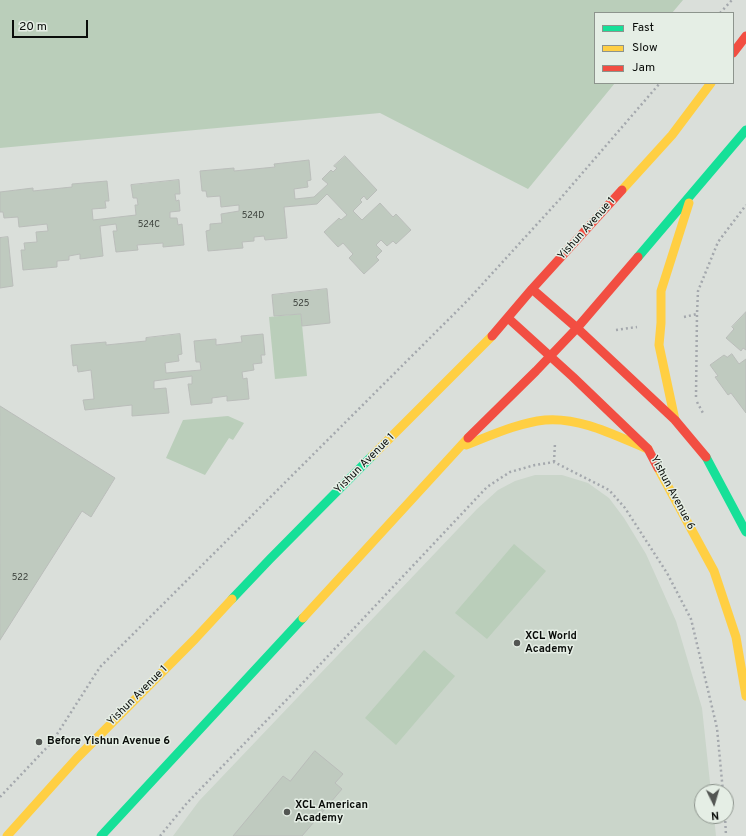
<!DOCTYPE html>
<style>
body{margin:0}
#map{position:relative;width:746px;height:836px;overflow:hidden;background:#dadfda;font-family:Overpass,sans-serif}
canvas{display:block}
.legend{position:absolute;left:594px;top:12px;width:140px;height:72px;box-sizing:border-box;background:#e5eee5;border:1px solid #8d948d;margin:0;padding:5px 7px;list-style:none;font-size:12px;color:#0a0d0a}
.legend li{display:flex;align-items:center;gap:8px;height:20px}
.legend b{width:20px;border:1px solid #8d948d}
.north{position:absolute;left:694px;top:784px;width:40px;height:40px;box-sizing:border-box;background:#e5eee5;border:1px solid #8d948d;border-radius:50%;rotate:175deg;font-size:11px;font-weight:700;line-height:16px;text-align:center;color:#0a0d0a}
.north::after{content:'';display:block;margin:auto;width:14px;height:18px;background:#535653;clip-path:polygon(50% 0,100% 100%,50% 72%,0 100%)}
.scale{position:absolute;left:12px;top:20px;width:76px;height:18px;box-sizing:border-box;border:2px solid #0a0d0a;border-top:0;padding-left:5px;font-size:12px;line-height:14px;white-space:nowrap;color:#0a0d0a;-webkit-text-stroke:3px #e5eee5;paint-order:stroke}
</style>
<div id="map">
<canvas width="746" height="836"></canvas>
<ul class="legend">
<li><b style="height:5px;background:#16e098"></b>Fast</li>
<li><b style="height:5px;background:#ffcf43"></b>Slow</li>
<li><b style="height:5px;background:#f24e42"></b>Jam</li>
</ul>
<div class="north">N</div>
<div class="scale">20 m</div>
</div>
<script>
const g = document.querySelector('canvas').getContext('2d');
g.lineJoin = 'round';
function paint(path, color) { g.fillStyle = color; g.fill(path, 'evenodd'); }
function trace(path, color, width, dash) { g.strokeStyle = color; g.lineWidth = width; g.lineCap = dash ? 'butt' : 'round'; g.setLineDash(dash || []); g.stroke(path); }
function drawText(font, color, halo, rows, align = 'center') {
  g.font = font + ' Overpass,sans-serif'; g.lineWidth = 3; g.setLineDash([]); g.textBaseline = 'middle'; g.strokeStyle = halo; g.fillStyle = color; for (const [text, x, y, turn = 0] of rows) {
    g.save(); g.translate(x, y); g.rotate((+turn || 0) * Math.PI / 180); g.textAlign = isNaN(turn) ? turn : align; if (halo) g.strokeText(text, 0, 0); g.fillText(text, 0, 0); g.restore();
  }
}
paint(new Path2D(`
 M535,475H562L588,483L609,498L624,518L646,554L676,621L702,708L711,792H702V816H714L716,836H173L199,801L477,509L498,490L515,481Z`), '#cad5ca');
paint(new Path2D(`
 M0,0H683L672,13H595V83H615L528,189L380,113L0,148Z
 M301,314L307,376L275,379L269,317Z
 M228,416L244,423L233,440L229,438L205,475L166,458L183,420Z
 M514,544L546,571L487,639L455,613Z
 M424,650L455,676L396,745L365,718Z`), '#baceba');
const building = new Path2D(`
 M345,156L377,190L367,200L364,196L360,200L362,202L353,211L362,220L380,203L393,217L396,214L411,230L396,244L393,241L387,246L381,240L376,245L382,251L376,257L379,260L364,274L349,258L353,254L343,243L338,247L324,232L339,218L341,220L347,215L327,194L317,204L284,207L287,238L265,240L264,236L254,237V241L242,242L243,248L208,251L206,231L210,230V224L222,223L221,214L239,211V205L221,207L220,196L207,197L206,191H202L200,171L234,168V171L275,167L274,164L309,160L311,180L307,181L308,187L294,189L295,199L314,197L328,184L322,179L331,170L333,172L337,168L334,166Z
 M179,180L180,194H175L176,201L179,200L180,211L170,212V218H177L178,225L182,224L184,245L163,247V243L137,245L138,250L116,252L113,231H117L116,224L100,226L103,256L80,259V254L69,256V260L57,261V267L23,270L21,250H25L24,243L37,242L36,232L48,231L47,224L19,227L18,217L4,218L3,212H0V192L33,188V191L72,187V184L107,181L109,201H105L106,208L92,209L93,220L136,215L135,205H138L137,198H133L131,185Z
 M8,237L13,286L0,288V238Z
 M327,289L330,323L302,326L301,314L274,316L272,295Z
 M746,312V350L743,348L741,351L726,338L734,329L732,327Z
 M180,334L182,354L178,355L179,361L165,363L166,373L201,370L200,362H196L194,341L216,339V345L242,342L241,336L263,334L265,355H261L262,363L253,364L254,370L242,372L243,379L247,378L249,399L227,401V396L212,398V403L191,405L188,384H192V376L154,381V389L166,388L169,413L132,416V405L85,410L83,400L94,399L91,370L78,372L77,365L73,366L71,345L106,342V345L146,341V338Z
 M732,354L739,364L746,359V413L731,393L728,395L715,377L718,376L710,365L724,355L727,357Z
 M0,406L115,478L91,517L82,511L0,640Z
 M315,751L343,774L335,783L342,789L302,836H233L283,776L290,781Z`);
paint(building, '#bfcabf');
trace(building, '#babdba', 1);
trace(new Path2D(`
 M720,13L732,0
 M684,317L697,314
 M616,330L637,327
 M696,397L697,314L698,291L718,242L746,205
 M697,402L703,413
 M554,462L555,443
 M0,797L52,742L100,667L467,301L560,199L660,83
 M725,816L726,836
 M160,836L187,803L296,690L487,487L510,472L535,465L554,462L609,490L625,508L667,573L691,619L717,728L723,792`), '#a4a8ad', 2.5, [2, 3]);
trace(new Path2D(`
 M638,257L746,130
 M706,457L746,532
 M232,599L270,559L372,456
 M101,836L303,618`), '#16e098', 9);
trace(new Path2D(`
 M622,190L672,135L711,83
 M675,420L659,345L661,323V291L689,203
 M466,445C492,435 518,423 545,420C581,417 616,436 648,449
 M372,456L492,336
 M658,468L714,571L736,637L746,696
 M303,618L468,438
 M7,836L77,758L195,639L232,599`), '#ffcf43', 9);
trace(new Path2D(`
 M733,53L746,36
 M532,289L577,328L675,420L706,457
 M508,318L573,377L648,449L658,468
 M492,336L532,289L622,190
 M468,438L536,371L577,328L638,257`), '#f24e42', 9);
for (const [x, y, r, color] of [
 [517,643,4,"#535653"],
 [39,742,4,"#535653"],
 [287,812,4,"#535653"]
]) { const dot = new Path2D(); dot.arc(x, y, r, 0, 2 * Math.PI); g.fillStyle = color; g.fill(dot); trace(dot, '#e5eee5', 1.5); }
drawText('9px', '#393e39', null, [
 ["524D",253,216],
 ["524C",149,225],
 ["525",301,304],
 ["522",20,578]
]);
drawText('11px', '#0a0d0a', '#e5eee5', [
 ["Yishun Avenue 1",587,229,-48],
 ["Yishun Avenue 1",365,464,-45],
 ["Yishun Avenue 6",672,493,62],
 ["Yishun Avenue 1",138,696,-45]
]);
drawText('bold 11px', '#0a0d0a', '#e5eee5', [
 ["XCL World",525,637],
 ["Academy",525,650],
 ["Before Yishun Avenue 6",47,742],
 ["XCL American",295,806],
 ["Academy",295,819]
], 'left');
</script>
